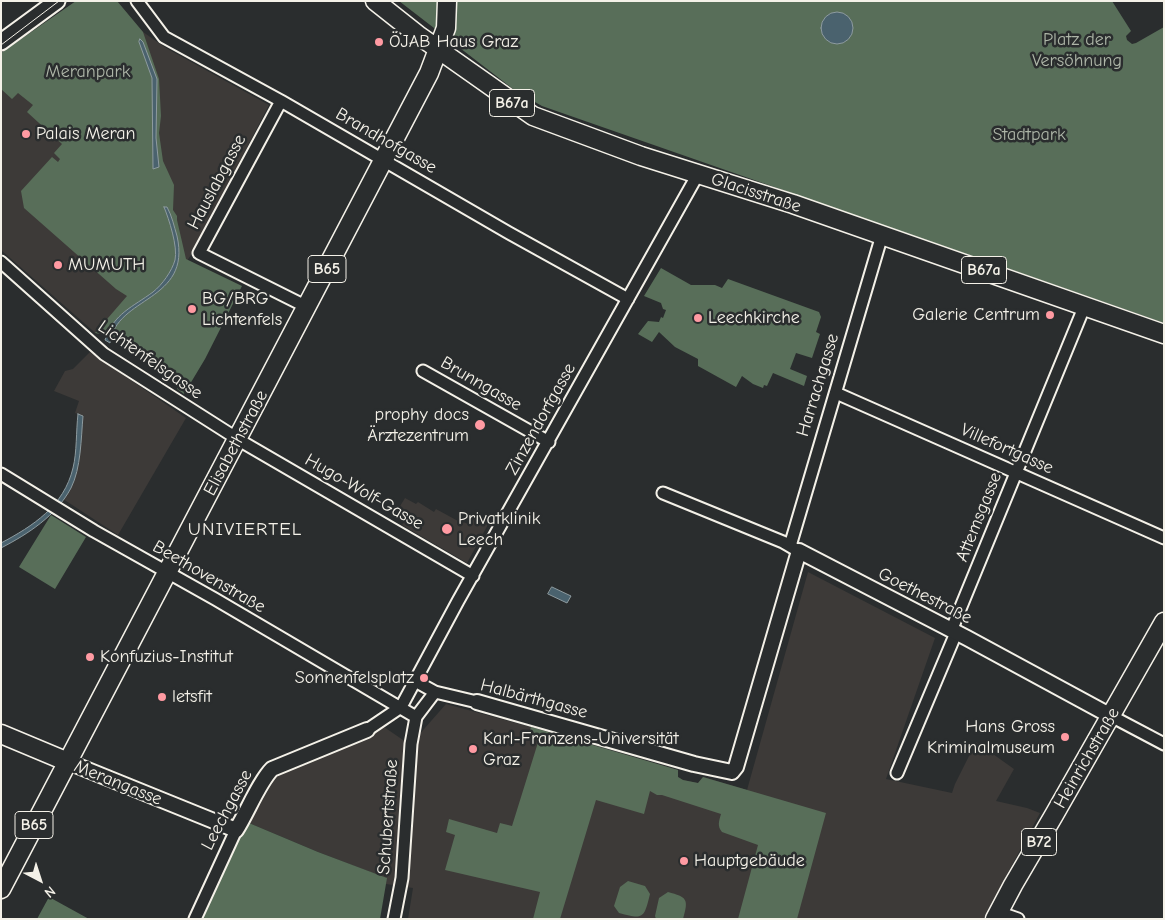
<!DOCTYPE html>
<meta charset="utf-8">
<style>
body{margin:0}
#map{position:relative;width:1165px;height:920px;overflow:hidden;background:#2a2d2e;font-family:"Comic Neue",sans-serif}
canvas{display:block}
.frame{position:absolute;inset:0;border:2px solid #f4f1e8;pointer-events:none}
.north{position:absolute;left:15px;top:855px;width:50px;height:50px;-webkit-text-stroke:4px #2a2d2e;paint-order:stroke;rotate:140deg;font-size:14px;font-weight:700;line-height:20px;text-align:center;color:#f4f1e8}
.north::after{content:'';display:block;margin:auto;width:18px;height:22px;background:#f4f1e8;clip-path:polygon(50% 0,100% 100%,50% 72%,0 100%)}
</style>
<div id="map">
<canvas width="1165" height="920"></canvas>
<div class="frame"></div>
<div class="north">N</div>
</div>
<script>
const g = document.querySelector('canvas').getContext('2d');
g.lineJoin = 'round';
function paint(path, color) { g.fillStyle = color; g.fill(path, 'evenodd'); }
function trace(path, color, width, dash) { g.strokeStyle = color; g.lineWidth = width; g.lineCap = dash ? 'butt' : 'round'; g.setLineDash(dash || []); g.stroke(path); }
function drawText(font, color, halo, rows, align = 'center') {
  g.font = font + ' "Comic Neue",sans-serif'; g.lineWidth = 5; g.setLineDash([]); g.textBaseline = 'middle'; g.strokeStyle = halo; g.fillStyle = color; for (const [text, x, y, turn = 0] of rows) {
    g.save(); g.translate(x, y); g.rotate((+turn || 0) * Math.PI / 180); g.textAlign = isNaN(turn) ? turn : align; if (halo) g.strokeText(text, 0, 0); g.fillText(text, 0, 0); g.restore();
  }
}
paint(new Path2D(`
 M76,1H117L143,32L166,48L269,105L191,255L127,348L111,336L95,333L92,330L1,250V53Z
 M90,352L186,418L118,535L63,499L71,488L83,416L75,413L79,401L54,391L65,371L73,369Z
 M405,498L416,504L418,502L434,512L436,509L458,521L459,520L468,524L475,512L490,521L467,563L402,525L404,522L394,516Z
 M808,572L935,638L886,779L952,793L955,784L976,742L1014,769L996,801L1027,808L1040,813L983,919H408L413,888L386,884V878L318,852L249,823L277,775L369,736L384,727L406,742L417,737L446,704L542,730L678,770V777L683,780L698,783L703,777L747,790Z`), '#3d3a38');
paint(new Path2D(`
 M76,1H117L143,32L159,79L161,116L159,133L163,161L174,185L173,210L177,216V220L186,259L242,286L205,359L184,394L177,389L181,381L128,347L127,348L111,336L95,333L127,296L116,289L24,208L21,191L52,157L58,162L60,159L54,153L62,144L27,112L33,105L18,93L12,99L1,89V53Z
 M399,1H1112L1131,31L1126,36L1127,40L1132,44L1136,43L1164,27V323L542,106L517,92Z
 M661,268L691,285H715L722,288L728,279L819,312L821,317L816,332L820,334L812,358L796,353L790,369L807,376L804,386L773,373L767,386L764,385L763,388L753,384L742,376L736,387L698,366V359L675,347L659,332L652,342L638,334L648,321L659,322L661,317L663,318L666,310L663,309L661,303L644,296Z
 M51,515L86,537L55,589L19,567Z
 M531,727L678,770V777L683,780L698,783L703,777L826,813L797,919H738L758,845L722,832C717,826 719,821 721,814L662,795H657L650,791L644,814L596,800L560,919H533L540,892L445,870L455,835L446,832L449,819L497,833L500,823L512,826L540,736L529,733Z
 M249,823L318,852L387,878L380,919H200L231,851Z
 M628,881L645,886L650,894C644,918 644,920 619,913L614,906L620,887Z
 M668,892C687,897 689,899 683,919H656L655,916L659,898Z
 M49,897L89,919H37Z`), '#586e59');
const water = new Path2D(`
 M821 28a16 16 0 1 1 32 0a16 16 0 1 1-32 0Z
 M140,39L143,42L157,79L156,138L159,167L153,169L152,78L139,42Z
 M164,207H167C172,216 174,226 177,236C192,302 116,296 110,343L105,340C114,313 133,307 153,292C162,285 172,271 175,260C178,247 169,219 164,207Z
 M78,414L83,416C81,439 81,468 71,488C56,516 28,534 1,548V543C33,526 64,506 73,468C77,452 76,431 78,414Z
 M552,587L571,596L567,603L548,594Z`);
paint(water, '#4a626e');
trace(water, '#8e9b9f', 1);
const minor = new Path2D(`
 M137,1L164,37L281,101L509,233L628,299
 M281,101L199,253L307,307
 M1,262L104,354L244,443L473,576
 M423,371L549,442
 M836,393L1164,538
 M1,474L94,531L215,599L416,717
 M663,493L783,542L795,549
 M790,546L882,235
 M951,631L1085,305
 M415,681L435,692L477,702
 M1111,716L1164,744
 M367,730L401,707L458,601L698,174
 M897,773L956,633
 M998,912L1018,919
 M195,919L236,830
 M394,919L402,878L411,744L416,717L435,692`);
const tertiary = new Path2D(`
 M477,702L694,764L732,772L736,767L799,551L967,638L1111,716
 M68,762L236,830C247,813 259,782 272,769L367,730`);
const secondary = new Path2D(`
 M1,42L57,1`);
const primary = new Path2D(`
 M375,1L418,35L533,116L641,156L793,204L1164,334
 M1,734L68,762
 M1,889L429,73L446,28L447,1
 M995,919L1013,885L1054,815L1164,622`);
trace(minor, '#f4f1e8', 15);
trace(tertiary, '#f4f1e8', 18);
trace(secondary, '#f4f1e8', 19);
trace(primary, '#f4f1e8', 21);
trace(minor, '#2a2d2e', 11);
trace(tertiary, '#2a2d2e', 14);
trace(secondary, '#2a2d2e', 15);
trace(primary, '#2a2d2e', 18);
trace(new Path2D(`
 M1,45L59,1`), '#f4f1e8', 1);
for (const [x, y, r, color] of [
 [379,42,5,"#ff9aa2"],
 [26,134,5,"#ff9aa2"],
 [58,265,5,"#ff9aa2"],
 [192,309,5,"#ff9aa2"],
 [1050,315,5,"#ff9aa2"],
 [698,318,5,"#ff9aa2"],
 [480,425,6,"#ff9aa2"],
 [447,529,6,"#ff9aa2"],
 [90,657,5,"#ff9aa2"],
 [424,678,5,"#ff9aa2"],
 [162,697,5,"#ff9aa2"],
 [1065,737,5,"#ff9aa2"],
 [473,749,5,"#ff9aa2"],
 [684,861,5,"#ff9aa2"]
]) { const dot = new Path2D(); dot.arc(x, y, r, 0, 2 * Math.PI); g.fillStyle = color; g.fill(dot); trace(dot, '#2a2d2e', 2); }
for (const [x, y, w] of [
 [512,103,45],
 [327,269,38],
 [984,270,45],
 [34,825,38],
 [1039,842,35]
]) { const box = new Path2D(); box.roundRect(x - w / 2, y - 13.5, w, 27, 4); g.fillStyle = '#2a2d2e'; g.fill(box); trace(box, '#f4f1e8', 1); }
drawText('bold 16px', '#f4f1e8', null, [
 ["B67a",512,103],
 ["B65",327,269],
 ["B67a",984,270],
 ["B65",34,825],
 ["B72",1039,842]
]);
drawText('18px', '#aeb6a8', '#2a2d2e', [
 ["Platz der",1077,40],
 ["Versöhnung",1077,61],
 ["Meranpark",88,72],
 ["Stadtpark",1029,135]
]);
drawText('18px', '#f4f1e8', '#2a2d2e', [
 ["ÖJAB Haus Graz",389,42],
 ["Palais Meran",36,134],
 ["MUMUTH",68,265],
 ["BG/BRG",202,299],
 ["Lichtenfels",202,320],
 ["Galerie Centrum",1040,315,"right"],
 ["Leechkirche",708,318],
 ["prophy docs",469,415,"right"],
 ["Ärztezentrum",469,436,"right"],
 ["Privatklinik",458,519],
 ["Leech",458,540],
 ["Konfuzius-Institut",100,657],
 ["Sonnenfelsplatz",414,678,"right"],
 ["letsfit",172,697],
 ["Hans Gross",1055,727,"right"],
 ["Kriminalmuseum",1055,748,"right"],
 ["Karl-Franzens-Universität",483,739],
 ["Graz",483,760],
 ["Hauptgebäude",694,861]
], 'left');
drawText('18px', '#f4f1e8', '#2a2d2e', [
 ["Brandhofgasse",386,141,30],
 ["Hauslabgasse",217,182,-62],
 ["Glacisstraße",756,193,18],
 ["Lichtenfelsgasse",150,360,35],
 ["Brunngasse",481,384,30],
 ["Harrachgasse",818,385,-73],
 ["Zinzendorfgasse",541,419,-61],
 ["Elisabethstraße",236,443,-62],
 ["Villefortgasse",1007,449,24],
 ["Hugo-Wolf-Gasse",364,492,30],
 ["Attemsgasse",979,517,-68],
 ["Beethovenstraße",209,577,30],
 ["Goethestraße",925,596,27],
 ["Halbärthgasse",534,699,15],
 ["Heinrichstraße",1087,758,-60],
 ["Merangasse",118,783,22],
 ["Leechgasse",227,810,-62],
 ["Schubertstraße",388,817,-86]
]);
g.letterSpacing = '1px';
drawText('19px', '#f4f1e8', '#2a2d2e', [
 ["UNIVIERTEL",245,530]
]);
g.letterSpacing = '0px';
</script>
